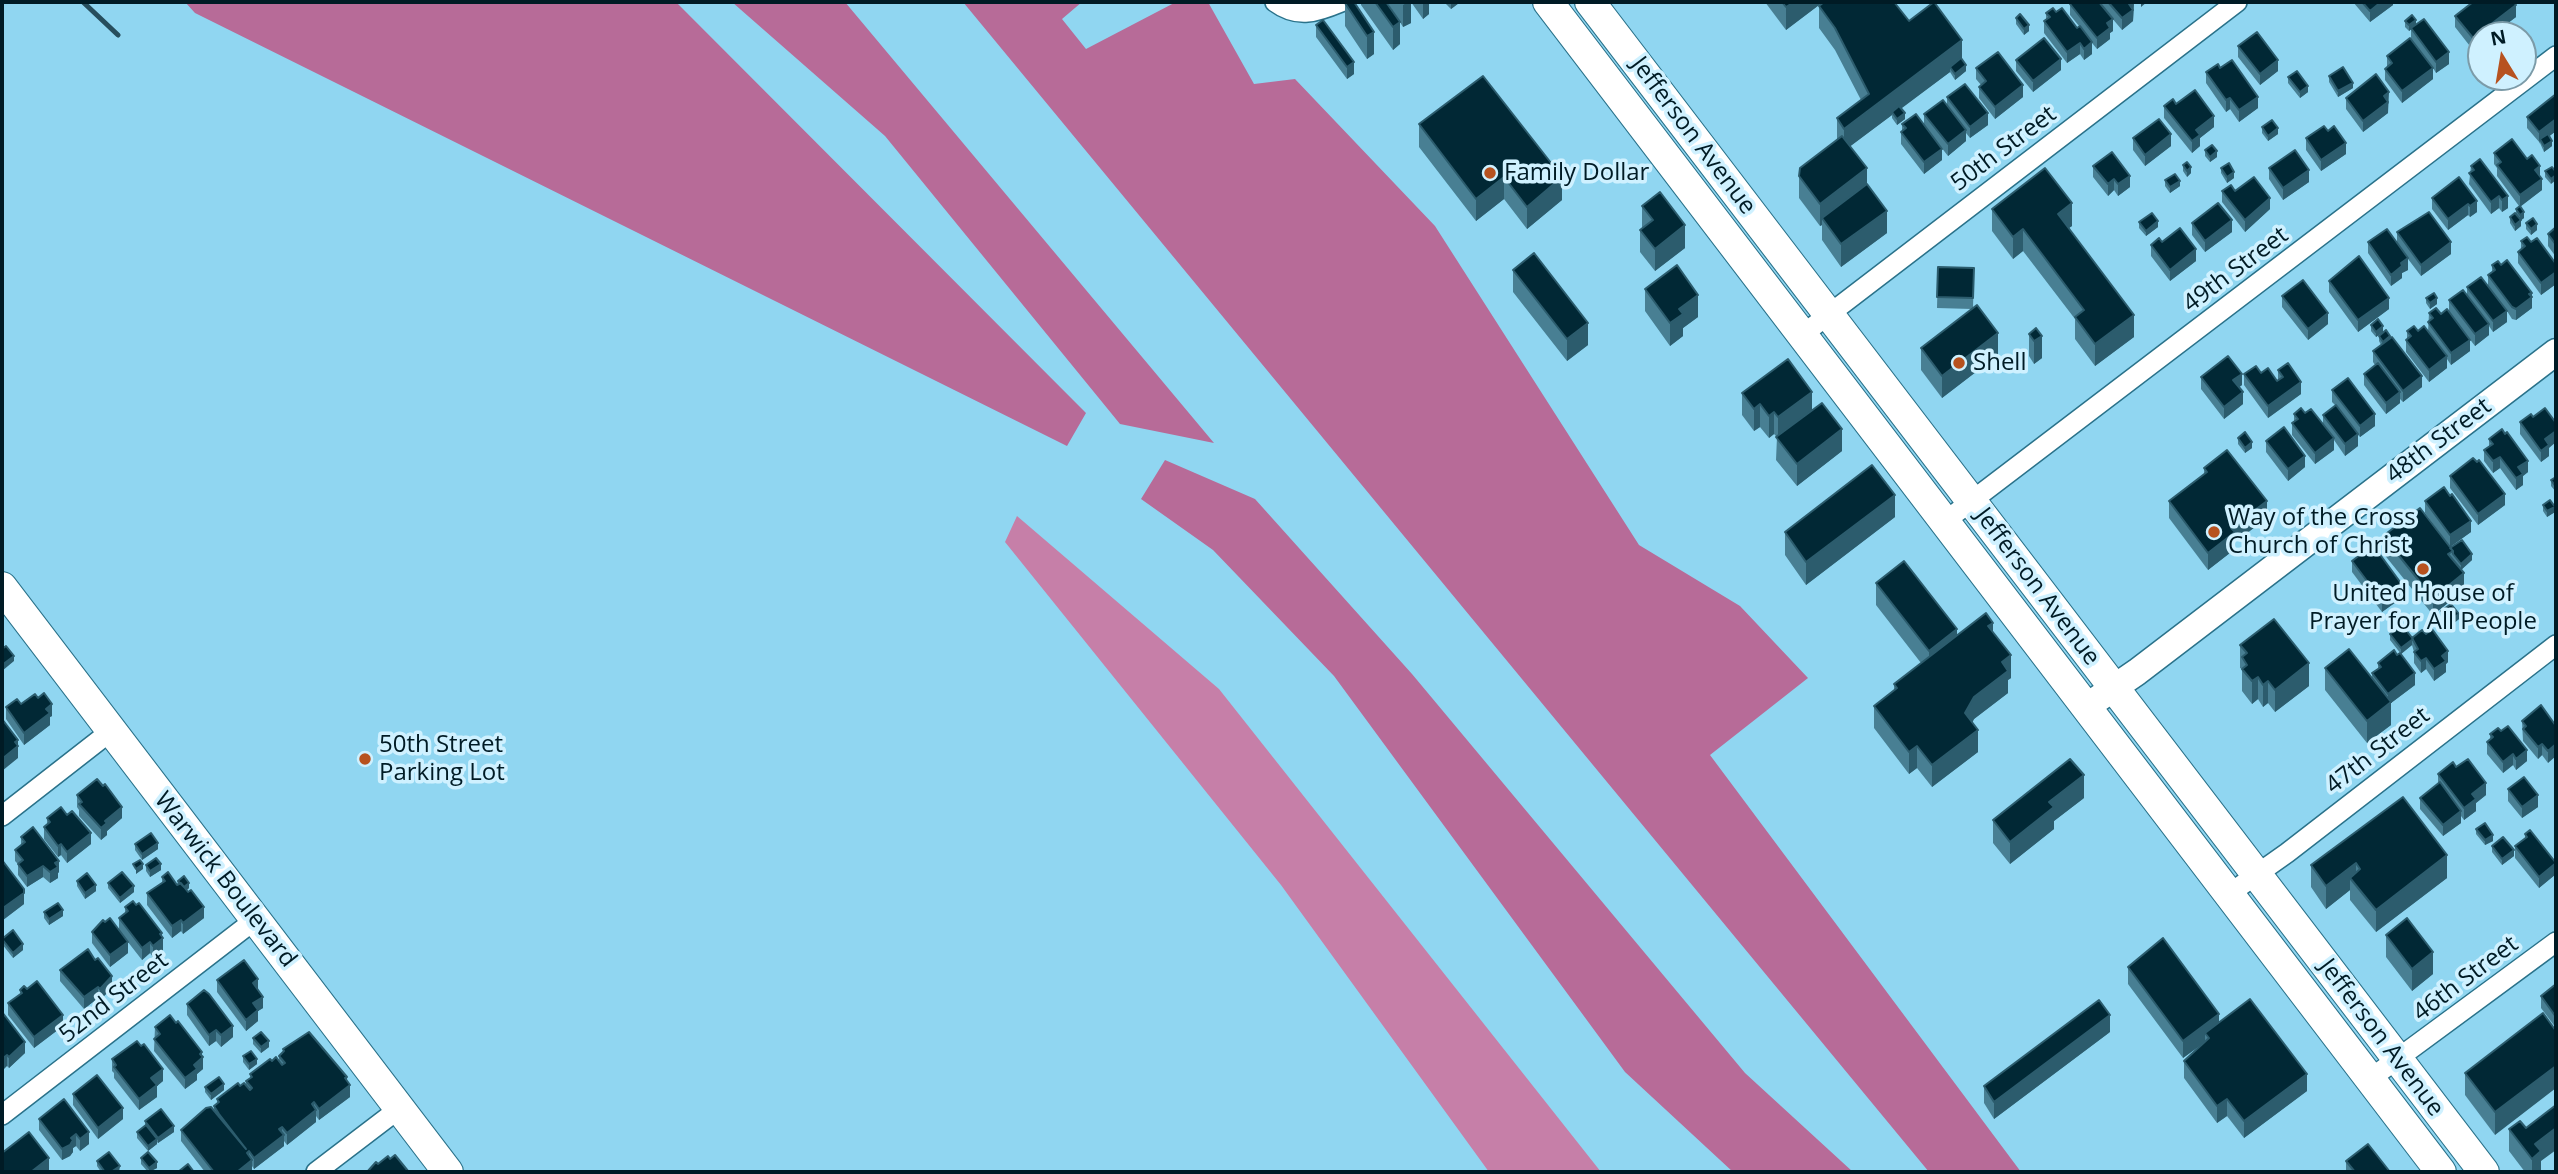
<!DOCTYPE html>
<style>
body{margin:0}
#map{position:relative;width:2558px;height:1174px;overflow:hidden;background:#90d6f1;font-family:"Open Sans",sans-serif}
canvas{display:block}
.frame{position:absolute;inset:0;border:4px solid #001b25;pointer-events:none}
.north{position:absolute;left:2467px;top:21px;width:70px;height:70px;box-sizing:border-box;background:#cff1ff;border:2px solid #7c9ba8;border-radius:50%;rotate:349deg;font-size:19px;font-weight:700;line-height:28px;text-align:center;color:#001b25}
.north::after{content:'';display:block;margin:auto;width:24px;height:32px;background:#b7521f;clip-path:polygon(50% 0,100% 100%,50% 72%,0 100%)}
</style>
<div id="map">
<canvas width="2558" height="1174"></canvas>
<div class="frame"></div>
<div class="north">N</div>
</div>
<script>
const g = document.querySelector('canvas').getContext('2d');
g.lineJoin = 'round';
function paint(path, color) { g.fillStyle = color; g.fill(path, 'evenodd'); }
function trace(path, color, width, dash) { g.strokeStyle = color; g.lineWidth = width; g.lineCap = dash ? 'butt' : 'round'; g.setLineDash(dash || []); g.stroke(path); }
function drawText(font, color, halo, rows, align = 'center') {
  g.font = font + ' "Open Sans",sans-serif'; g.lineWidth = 7; g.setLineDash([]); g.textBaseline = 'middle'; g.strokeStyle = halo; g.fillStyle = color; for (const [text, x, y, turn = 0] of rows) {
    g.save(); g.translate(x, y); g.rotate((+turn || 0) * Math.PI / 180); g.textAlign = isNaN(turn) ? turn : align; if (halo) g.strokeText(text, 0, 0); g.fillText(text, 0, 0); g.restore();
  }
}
paint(new Path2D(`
 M1017,516L1219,689L1601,1172H1489L1281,885L1005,542Z`), '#c67fa8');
paint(new Path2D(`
 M185,2H676L1086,413L1067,446L195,13Z
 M732,2H845L1214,443L1120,424L885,136Z
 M963,2H1082L1062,19L1086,49L1176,2H1208L1254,84L1295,79L1435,226L1639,545L1740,606L1808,678L1710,755L2021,1172H1929Z
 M1165,460L1255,499L1412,674L1745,1073L1853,1172H1733L1625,1072L1334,676L1213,550L1141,499Z`), '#b76b98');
const street = new Path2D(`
 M1275,2C1298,19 1317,12 1341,2
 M1802,335L2237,2
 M1944,522L2556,56
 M2,816L111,731
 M2229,894L2287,853L2556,645
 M2370,1079L2556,942
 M2,1115L256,919
 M316,1172L400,1108`);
const secondary = new Path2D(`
 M2086,707L2137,672L2556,352`);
const primary = new Path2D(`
 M1548,2L2441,1172
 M1590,2L2484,1172
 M2,587L448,1172`);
trace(street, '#2a728a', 22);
trace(secondary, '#2a728a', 29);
trace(primary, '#2a728a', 32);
trace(street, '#fff', 19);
trace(secondary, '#fff', 26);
trace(primary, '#fff', 30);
trace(new Path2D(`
 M83,2L118,35`), '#274e5d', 5);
paint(new Path2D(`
 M1354,2L1374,54L1367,59L1345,26V3Z
 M1361,2H1386L1398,19L1387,2H1411V23L1403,27L1400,22V44L1393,50L1361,5Z
 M1411,2H1429V14L1423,19Z
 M1444,2H1459V3L1451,9Z
 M1765,2H1823L1786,30Z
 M2073,2H2134L2133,21L2122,30L2106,11L2113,31L2110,33V39L2097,49L2092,43V54L2084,60L2080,54L2067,63L2044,33V21L2046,20V13L2056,12L2077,28L2079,26L2070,15V4Z
 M2353,2H2393V5L2370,22Z
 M1819,6L1909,21L1962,60L1966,71L1955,80L1950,72L1901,108L1905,119L1897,125L1892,118V115L1850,146L1887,233L1841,267L1822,240V225L1820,226L1799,198V176L1837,140V118L1861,100L1835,50L1819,28Z
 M2455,16L2516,17L2492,35H2481L2473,50L2455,27Z
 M2016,18L2029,31L2024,35L2016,24Z
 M2405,21L2416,25L2449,64L2436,73L2433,68V79L2402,103L2385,80V69L2387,68V56L2411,39V29L2409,31L2405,27Z
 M1316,25L1354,74L1347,79L1316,37Z
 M2238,46L2278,71L2260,85L2238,57Z
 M2016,60L2061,70L2033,92L2016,71Z
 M1976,68L2023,97L1995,119L1979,98V87L1981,85L1976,79Z
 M2220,68L2258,108L2239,122L2230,109L2226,112L2206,83V72Z
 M2329,76L2353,88L2338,97L2329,82Z
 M2288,77L2308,92L2300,98L2288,83Z
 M2556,94V131L2549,136L2552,146L2544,152L2540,143L2527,128V117Z
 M1947,97L1988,125L1970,138L1966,133V141L1948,156L1930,133L1942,160L1924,174L1901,144V132L1902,131V124L1924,126V114L1947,106Z
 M2346,98L2389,103L2388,104V113L2363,132L2346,109Z
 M2176,104L2214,127L2200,138V146L2192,153L2164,118V106Z
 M1419,124L1562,200L1527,229L1504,199L1476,221L1419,147Z
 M2262,127L2278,134L2268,141L2262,133Z
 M2133,138L2171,146L2145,166L2133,150Z
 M2306,138L2346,154L2321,171L2306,150Z
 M2205,150L2217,157L2210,162L2205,156Z
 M2494,153L2540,176L2542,190L2520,206L2524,218L2521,220V226L2515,231L2510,223V217L2516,214V209L2519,206L2497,176V168L2494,164Z
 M2480,159L2508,208L2502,212L2499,208L2491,214L2469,184L2471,166Z
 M2183,165L2191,173L2187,177L2183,171Z
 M2093,166L2130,187L2118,196L2114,190L2108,196L2093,177Z
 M2552,167L2551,184L2545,177V171Z
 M2221,168L2234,178L2227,183L2221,173Z
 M2269,168L2309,182L2283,200L2269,179Z
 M2459,177L2477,212L2470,217L2468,215L2448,230L2432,209V198Z
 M2165,180L2180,186L2170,193L2165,186Z
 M2222,191H2235L2270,209L2245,232L2222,202Z
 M1642,206L1685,248L1655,271L1640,252V230L1642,228Z
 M1992,209L2072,226L2068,228L2134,337L2095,366L2075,339V319L2023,251L2013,259L1992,231Z
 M2139,222L2158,227L2146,236L2139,228Z
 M2192,223L2232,232L2205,252L2192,235Z
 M2526,223L2537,230L2531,235L2526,229Z
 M2556,227V257L2548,246V234Z
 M2397,232L2451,254L2421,276L2408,259V270L2402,273V278L2391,286L2368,253V242H2397Z
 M2521,241L2531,242L2556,264V284L2541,295L2518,263V252L2521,249Z
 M2162,242L2196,261L2170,281L2151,256V245Z
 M2492,265H2501L2532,293V308L2516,320L2512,319L2507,311V322L2493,332L2489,326V335L2475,346L2449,312V300L2467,296V287L2488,286V275L2492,272Z
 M1938,267L1974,268L1973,308L1998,355L1942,398L1921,370V348L1972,309L1937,308Z
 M1513,270L1588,345L1567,361L1513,292Z
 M2329,281L2389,309L2358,332L2329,292Z
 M1645,289L1698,317L1683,328V336L1670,346L1645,311Z
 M2282,296L2328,324L2308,340L2282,307Z
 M2426,298L2437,304L2430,309L2426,303Z
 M2429,313L2470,351L2451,365L2447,359V368L2429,382L2406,352V340L2407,339V331L2428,332Z
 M2371,325L2383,332L2376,337L2371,331Z
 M2036,328L2042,358L2034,364L2029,356V334Z
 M2379,336L2390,338L2422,387L2403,402L2400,399V403L2386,414L2364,385V374L2375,365L2373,362V351L2381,345L2379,341Z
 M2278,370L2301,394L2268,418L2244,385V374L2261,373L2277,381L2278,380Z
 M2201,377L2242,385L2239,387L2243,404L2224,419L2201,389Z
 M2332,390L2375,426L2360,437L2358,435V446L2345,456L2334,440V450L2315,464L2292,435V423L2294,422V414L2305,413L2323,425V415L2336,406L2332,402Z
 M1742,393L1812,410L1842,451L1797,486L1776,460L1777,437L1774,434L1769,438L1760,427L1754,431L1742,415Z
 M2533,417L2549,448V456L2541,462L2520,434V422Z
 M2238,438L2252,448L2245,453L2238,444Z
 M2489,439L2528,472L2523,476V485L2516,490L2500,468L2493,473L2484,461V450L2489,446Z
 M2266,441L2305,467L2288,481L2266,452Z
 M2204,468L2267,518L2235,542V549L2208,570L2169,518V501L2204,474Z
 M2450,476L2505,505L2478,525L2450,488Z
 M2556,477V492L2551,486V480Z
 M2425,501L2471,532L2450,547L2425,513Z
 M2543,505L2555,512L2547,517L2543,511Z
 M1895,517L1806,585L1785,555V532Z
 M2383,536L2450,548L2472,560L2461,570L2464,590L2433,615L2383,553Z
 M2556,539V555L2554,552V541Z
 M2352,561L2403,597L2382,612L2352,572Z
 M1876,583L1957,635L1993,633L2011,678L2008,680V693L1974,719L1972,723L1978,752L1932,787L1917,768L1909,774L1874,728V706L1894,690V684L1921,663L1876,605Z
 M2441,611L2459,619L2449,627L2441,617Z
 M2390,634L2412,638L2448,662L2446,664V672L2434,681L2426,669L2421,673L2414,663V652L2412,645L2401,654L2390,640Z
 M2240,645L2309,686L2275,712L2268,703L2263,707L2258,699L2252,704L2242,691V669L2240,668Z
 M2378,663L2415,685L2391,703V725L2367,743L2325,690V668L2372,678V673L2378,669Z
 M21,704L52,716L50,717V725L24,745L6,719V707Z
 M2522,721L2556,726L2548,763L2542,755L2538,759L2523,741Z
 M2490,734L2527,761L2516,770L2513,765L2503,773L2487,754V742L2490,739Z
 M2456,767L2486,795L2476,803V811L2464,820L2461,816V823L2443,836L2420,809V798L2438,784V774Z
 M2508,789L2538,807L2522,818L2508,801Z
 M77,795L122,818L107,831V835L101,840L79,816V810L77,807Z
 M2403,797L2447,878L2376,932L2350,900V890L2326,909L2311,887V865Z
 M2084,798L2054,821V829L2010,864L1993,843V820Z
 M67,815L91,844L67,863L61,855L58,857L44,839V827L47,825V818Z
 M2476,829L2493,841L2485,845L2476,834Z
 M2525,834L2556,874L2539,888L2515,858V846L2525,839Z
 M21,837L59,872L58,873V878L50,883L43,877L27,887L18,875V864L15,861V850L21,845Z
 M135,844L158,849L142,860L135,850Z
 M2492,846L2514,856L2502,865L2492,852Z
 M2,860L24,904L3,920L2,917Z
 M146,865L161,870L150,877L146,871Z
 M162,877L177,885L178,881L189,888L187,890L204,918L183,934L181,931L172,938L147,905V893L162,883Z
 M77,881L96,891L85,899L77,886Z
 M108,883L134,892L120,903L108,888Z
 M125,907L162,936L163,950L153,957L150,953L142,960L124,937L128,953L110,967L92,943V932L105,922L119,929V918L125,913Z
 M44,912L63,916L49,925L44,918Z
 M2386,935L2433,974L2412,991L2386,957Z
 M2,939L23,950L13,958L2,944Z
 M2128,967L2219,1022L2307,1091L2244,1138L2227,1116L2217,1123L2184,1078V1061L2205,1042L2183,1058L2128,984Z
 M60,970L112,988L100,1000L98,998L84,1009L60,981Z
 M217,980L258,990L263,1008L258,1011V1021L246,1031L217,992Z
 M2556,984V1028L2541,1008V996Z
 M20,990L63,1026L34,1048L8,1015V1003L20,994Z
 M187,1004L233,1037L221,1047L216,1041L209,1046L187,1015Z
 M2,1012L25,1053L9,1068L7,1066Z
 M2543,1013L2495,1135L2465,1095V1073Z
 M155,1027L202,1055L203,1069L197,1074V1080L185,1089L154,1051Z
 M2110,1032L1994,1119L1984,1103V1086Z
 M253,1038L269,1047L261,1053L253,1044Z
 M283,1049L347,1081L350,1097L319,1120L316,1116V1122L287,1145L284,1141V1146L254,1169L252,1166L251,1172H205L181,1141V1130L214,1111V1106L217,1103V1099L240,1086H246V1081L250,1078V1074L272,1061L279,1060V1056L283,1052Z
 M243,1056L257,1064L249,1070L243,1062Z
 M112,1059L163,1081L157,1086V1097L139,1110L114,1078V1073L112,1071Z
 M205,1087L224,1090L211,1100L205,1092Z
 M73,1094L123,1119L98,1139L73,1105Z
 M64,1099L89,1144L80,1151L76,1146L73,1148V1152L70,1156L62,1160L39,1130V1119Z
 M145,1121L174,1132L158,1143L157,1142V1144L148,1151L137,1138V1132L145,1125Z
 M2509,1129L2541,1161V1172H2525L2509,1151Z
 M141,1158L157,1168L153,1170L154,1172H148L141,1164Z
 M97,1161L120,1172H101L97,1166Z
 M2346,1161L2390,1172H2346Z`), '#487f93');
paint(new Path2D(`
 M1408,2H1411V23L1403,27V5Z
 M1423,2H1429V14L1423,19Z
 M1451,2H1459V3L1451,9Z
 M1794,2H1823L1786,30V7Z
 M2132,2H2134L2133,21L2122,30V18L2129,4Z
 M2141,2H2147L2141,7Z
 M2381,2H2393V5L2370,22V11Z
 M2516,5V17L2492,35H2481V43L2473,50V38Z
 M2113,19V31L2110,33V39L2097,49V38L2107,23Z
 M2416,20V26L2409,31V25Z
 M1400,22V44L1393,50V27Z
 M2029,25V31L2024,35V29Z
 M1374,32V54L1367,59V36Z
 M1962,40V62L1950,67V72L1894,114L1892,112V115L1844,151V129Z
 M2092,42V54L2084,60V49Z
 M2080,43V54L2067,63V52Z
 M2449,52V64L2436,73V62Z
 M2061,59V70L2033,92V81Z
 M2278,60V71L2260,85V74Z
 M1354,62V74L1347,79V67Z
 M1966,65V71L1955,80V74Z
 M2433,68V79L2402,103V91Z
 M2353,83V88L2338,97V91Z
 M2023,85V97L1995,119V107Z
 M2308,86V92L2300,98V92Z
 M2389,92L2388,113L2363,132V121L2384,96Z
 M2258,97V108L2239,122V110Z
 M2230,98V109L2226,112V100Z
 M1905,113V119L1897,125V119Z
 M1988,113V125L1970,138V127Z
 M2214,116V127L2200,138V146L2192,153V141L2196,130Z
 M2556,119V131L2542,142L2540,139L2539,144V132Z
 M2278,128V134L2268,141V136Z
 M1966,130V141L1948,156V144Z
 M2171,134V146L2145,166V155Z
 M2552,141V146L2544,152V146Z
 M2346,143V154L2321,171V160Z
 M1942,149V160L1924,174V162Z
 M2217,151V157L2210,162V157Z
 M2540,166V177L2535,170Z
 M2191,167V173L2187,177V171Z
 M1867,168V190L1822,218V225L1820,226V204Z
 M2309,170V182L2283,200V188Z
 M2234,172V178L2227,183V177Z
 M2556,175V180L2551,184V179Z
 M2130,176V187L2118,196V184Z
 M1504,177V199L1476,221V199Z
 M1562,177V200L1527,229V207Z
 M2114,179V190L2108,196V184Z
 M2542,179V190L2520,207V195Z
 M2180,181V186L2170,193V187Z
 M2499,196V208L2491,214V202Z
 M2508,196V208L2502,212V200Z
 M2270,198V209L2245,232V220Z
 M2477,201V212L2470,217V206Z
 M2072,203V226L2058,236V214Z
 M2468,204V215L2448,230V219Z
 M1887,211V233L1841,267V244Z
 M2524,212V218L2520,221V215Z
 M2232,220V232L2205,252V241Z
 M2521,220V226L2515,231V225Z
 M2158,221V227L2146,236V231Z
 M2537,224V230L2531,235V229Z
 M1685,225V248L1655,271V249Z
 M2023,229V251L2013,259V237Z
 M2451,242V254L2421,276V265Z
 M2196,249V261L2170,281V270Z
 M2408,258V270L2402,273V278L2391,286V275L2401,263Z
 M2556,272V284L2541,295V283Z
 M2532,293V308L2516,320V309L2529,294Z
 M1698,295V317L1683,328V336L1670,346V323L1679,309Z
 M2389,298V309L2358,332V320Z
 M2437,298V304L2430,309V303Z
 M2507,311V322L2493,332V321Z
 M2328,313V324L2308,340V329Z
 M2134,315V337L2095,366V344Z
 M1588,323V345L1567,361V339Z
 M2489,324V335L2475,346V334Z
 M2383,326V332L2376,337V332Z
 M1998,333V355L1942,398V376Z
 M2042,336V358L2034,364V341Z
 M2470,340V351L2451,365V353Z
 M2447,356V368L2429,382V370Z
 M2242,374V385L2233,392V380Z
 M2422,376V387L2403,402V391Z
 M2301,382V394L2268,418V406Z
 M1812,392V414L1778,439V417Z
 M2243,392V404L2224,419V407Z
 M2400,392V403L2386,414V403Z
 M1760,404V427L1754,431V409Z
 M1774,412V434L1769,438V416Z
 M2375,414V426L2360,437V426Z
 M1842,429V451L1797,486V464Z
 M2556,431V442L2549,448V456L2541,462V451L2545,439Z
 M2358,434V446L2345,456V444Z
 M2334,438V450L2315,464V453Z
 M2252,442V448L2245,453V448Z
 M2305,456V467L2288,481V469Z
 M2500,457V468L2493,473V461Z
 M2528,461V472L2523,476V485L2516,490V478L2518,467Z
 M2505,494V505L2478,525V514Z
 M1895,495V517L1806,585V562Z
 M2267,501V518L2235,542V549L2208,570V553L2231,528Z
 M2555,507V512L2547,517V511Z
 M2471,521V532L2450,547V535Z
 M2472,554V560L2461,570V564Z
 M2464,573V590L2433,615V598Z
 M2403,586V597L2382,612V601Z
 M2459,614V619L2449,627V621Z
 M1993,623V645L1988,626Z
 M1957,629V652L1929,674V651Z
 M2412,640V645L2401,654V648Z
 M2448,651V662L2446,664V672L2434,681V669L2442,656Z
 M2011,655V678L2008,680V693L1974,719L1965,736V713L1974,697L2002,662Z
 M14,656V661L2,671V665Z
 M2426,658V669L2421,673V661Z
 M2309,663V686L2275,712V690Z
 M2415,673V685L2391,703V725L2367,743V721L2388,705V694Z
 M2258,677V699L2252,704V681Z
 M2268,681V703L2263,707V685Z
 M52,704V716L50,717V725L24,745V733L46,709Z
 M1978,730V752L1932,787V765Z
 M18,740V758L2,771V759L15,742Z
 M2542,744V755L2538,759V747Z
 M2556,744V756L2548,763V751Z
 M1917,746V768L1909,774V752Z
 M2527,750V761L2516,770V759Z
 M2513,754V765L2503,773V762Z
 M2084,775V798L2054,821V829L2010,864V842L2049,802Z
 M2486,783V795L2476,803V811L2464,820V808L2472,794Z
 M2538,795V807L2522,818V807Z
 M122,807V818L107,831V835L101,840V828L105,821Z
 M2461,811V823L2443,836V825Z
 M91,833V844L67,863V852Z
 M2493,835V841L2485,845V840Z
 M158,843V849L142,860V854Z
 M61,844V855L58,857V846Z
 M2514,850V856L2502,865V859Z
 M2447,855V878L2376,932V910Z
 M59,861V872L58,873V878L50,883V872L55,863Z
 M2356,863V885L2350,878V890L2326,909V886Z
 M2556,863V874L2539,888V877Z
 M143,864V869L136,874V869Z
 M161,864V870L150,877V871Z
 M43,866V877L27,887V876Z
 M189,883V888L183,893V887Z
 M96,885V891L85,899V893Z
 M134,886V892L120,903V898Z
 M24,893V904L3,920V908Z
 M204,907V918L183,934V923Z
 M63,910V916L49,925V919Z
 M181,920V931L172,938V926Z
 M162,933V939L163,938V950L153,957V946Z
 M128,942V953L110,967V955Z
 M150,942V953L142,960V948Z
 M23,944V950L13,958V953Z
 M2433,952V974L2412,991V969Z
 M112,976V988L100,1000V989Z
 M258,979V991L253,983Z
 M98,987V998L84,1009V997Z
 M263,997V1008L258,1011V1021L246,1031V1020L253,1003Z
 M2219,1014V1031L2205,1033V1042L2183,1058V1041Z
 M63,1015V1026L34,1048V1037Z
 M2110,1015V1032L1994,1119V1102Z
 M233,1026V1037L221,1047V1035Z
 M216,1030V1041L209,1046V1035Z
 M269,1041V1047L261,1053V1047Z
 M25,1042V1053L9,1068V1057Z
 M202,1052V1058L203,1057V1069L197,1074V1080L185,1089V1078Z
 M7,1055V1066L2,1071V1059Z
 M257,1059V1064L249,1070V1064Z
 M2556,1066V1088L2495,1135V1112Z
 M163,1069V1081L157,1086V1097L139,1110V1099L151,1078Z
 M2307,1074V1091L2244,1138V1121Z
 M347,1077V1088L350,1085V1097L319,1120V1109Z
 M224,1084V1090L211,1100V1094Z
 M2227,1099V1116L2217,1123V1106Z
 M314,1102V1112L316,1110V1122L287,1145V1133Z
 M123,1108V1119L98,1139V1128Z
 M174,1126V1132L158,1143V1138Z
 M282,1127V1137L284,1135V1146L254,1169V1158L279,1129Z
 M2556,1128V1150L2541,1161V1172H2532V1159L2535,1144Z
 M89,1132V1144L80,1151V1139Z
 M76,1134V1146L73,1148V1152L70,1156L62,1160V1149L71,1138Z
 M157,1139V1144L148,1151V1146Z
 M249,1151V1162L252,1160V1171L237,1172L247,1153Z
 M49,1158V1170L46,1172H31Z
 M157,1162V1168L149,1172V1168Z
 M120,1166L119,1172H111Z`), '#2c5c6d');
const building = new Path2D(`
 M1348,2H1354L1374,32L1367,36L1345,3Z
 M1375,2H1386L1400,22L1393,27Z
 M1782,2H1794L1786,7Z
 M1824,2H1894L1909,21L1934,2L1962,40L1844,129L1837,118L1869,94L1835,28L1819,6Z
 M2073,2H2099L2113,19L2107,23L2110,28L2097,38L2070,4Z
 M2108,2H2132L2129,4L2133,10L2122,18Z
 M2362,2H2381L2370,11Z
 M2473,2H2514L2516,5L2473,38L2455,16Z
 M2053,8L2056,12L2062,8L2077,28L2080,26L2092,42L2084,49L2080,43L2067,52L2044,21L2050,17L2046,13Z
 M2020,14L2029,25L2024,29L2016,18Z
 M2412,15L2416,20L2409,25L2405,21Z
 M2424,19L2449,52L2436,62L2411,28Z
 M1323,20L1354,62L1347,67L1316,25Z
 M2257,32L2278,60L2260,74L2238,46Z
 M2044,38L2061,59L2033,81L2016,60Z
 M2410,38L2433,68L2402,91L2385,69L2392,63L2387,56Z
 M1998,52L2023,85L1995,107L1979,87L1986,81L1976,68Z
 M1961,58L1966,65L1955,74L1950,67Z
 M2232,60L2258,97L2239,110L2230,98L2226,100L2206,72L2218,64L2220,68Z
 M2343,67L2353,83L2338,91L2329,76Z
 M2297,71L2308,86L2300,92L2288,77Z
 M2376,74L2389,92L2384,96L2388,102L2363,121L2346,98Z
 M1483,76L1562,177L1527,207L1504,177L1476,199L1419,124Z
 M1965,84L1988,113L1970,127L1947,97Z
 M2195,90L2214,116L2196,130L2200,135L2192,141L2164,106L2173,99L2176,104Z
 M2556,94V119L2539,132L2527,117Z
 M1943,100L1966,130L1948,144L1924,114Z
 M1899,106L1905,113L1897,119L1892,112Z
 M1916,114L1942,149L1924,162L1901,132L1906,128L1902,124Z
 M2159,119L2171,134L2145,155L2133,138Z
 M2272,120L2278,128L2268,136L2262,127Z
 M2324,126L2328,131L2334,126L2346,143L2321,160L2306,138Z
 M2548,134L2552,141L2544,146L2540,139Z
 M1842,136L1867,168L1820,204L1799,176L1800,168Z
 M2512,139L2527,159L2532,155L2540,166L2535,170L2542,179L2520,195L2497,165L2501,162L2494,153Z
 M2212,145L2217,151L2210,157L2205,150Z
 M2295,150L2309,170L2283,188L2269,168Z
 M2112,152L2130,176L2118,184L2114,179L2108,184L2093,166Z
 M2480,159L2508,196L2502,200L2499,196L2491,202L2469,173L2474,170L2471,166Z
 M2187,162L2191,167L2187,171L2183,165Z
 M2229,163L2234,172L2227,177L2221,168Z
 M2552,167L2556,172V175L2551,179L2545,171Z
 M2045,168L2072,203L2058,214L2134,315L2095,344L2075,317L2084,310L2023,229L2013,237L1992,209Z
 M2175,174L2180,181L2170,187L2165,180Z
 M2254,177L2270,198L2245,220L2222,191L2231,185L2235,191Z
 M2459,177L2477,201L2470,206L2468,204L2448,219L2432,198Z
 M1867,184L1887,211L1841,244L1822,218Z
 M1660,192L1685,225L1655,249L1640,230L1653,220L1642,206Z
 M2218,203L2232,220L2205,241L2192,223Z
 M2520,206L2524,212L2520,215L2516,209Z
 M2429,212L2451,242L2421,265L2397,232Z
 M2152,213L2158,221L2146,231L2139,222Z
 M2515,213L2521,220L2515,225L2510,217Z
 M2533,218L2537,224L2531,229L2526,223Z
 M2556,227V245L2548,234Z
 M2180,228L2196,249L2170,270L2151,245L2159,238L2162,242Z
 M2387,229L2408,258L2401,263L2402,266L2391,275L2368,242Z
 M2527,237L2531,242L2537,238L2556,264V272L2541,283L2518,252L2525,246L2521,241Z
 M1534,253L1588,323L1567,339L1513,270Z
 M2359,256L2389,298L2358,320L2329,281Z
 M2507,260L2532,293L2529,294L2532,297L2516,309L2512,307L2488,275L2495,270L2492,265L2498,261L2501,265Z
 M1677,265L1698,295L1679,309L1683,314L1670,323L1645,289Z
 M1938,267L1974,268L1973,298L1937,297Z
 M2481,277L2507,311L2493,321L2467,287Z
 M2303,280L2328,313L2308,329L2282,296Z
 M2463,290L2489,324L2475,334L2449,300Z
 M2434,293L2437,298L2430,303L2426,298Z
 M1977,305L1998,333L1942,376L1921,348Z
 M2436,308L2441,314L2447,309L2470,340L2451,353L2428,322L2433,318L2429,313Z
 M2378,319L2383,326L2376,332L2371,325Z
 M2414,326L2418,331L2424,326L2447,356L2429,370L2406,340L2411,336L2407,331Z
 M2036,328L2042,336L2034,341L2029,334Z
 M2386,330L2390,336L2383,342L2379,336Z
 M2392,337L2422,376L2403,391L2373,351Z
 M2228,356L2242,374L2233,380L2243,392L2224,407L2201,377Z
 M1788,359L1812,392L1778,417L1774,412L1769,416L1760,404L1754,409L1742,393Z
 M2288,363L2301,382L2268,406L2244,374L2256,366L2261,373L2268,368L2277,381L2283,377L2278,370Z
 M2378,363L2400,392L2386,403L2364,374Z
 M2348,378L2375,414L2360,426L2332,390Z
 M1822,403L1842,429L1797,464L1776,437Z
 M2336,405L2358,434L2345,444L2323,415Z
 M2301,408L2305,413L2311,409L2334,438L2315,453L2292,423L2298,419L2294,414Z
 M2545,408L2556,423V431L2545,439L2549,445L2541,451L2520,422L2531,414L2533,417Z
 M2284,427L2305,456L2288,469L2266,441Z
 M2502,429L2505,434L2507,432L2528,461L2518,467L2523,474L2516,478L2500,457L2493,461L2484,450L2493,444L2489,439Z
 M2245,432L2252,442L2245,448L2238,438Z
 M2227,450L2267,501L2231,528L2235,532L2208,553L2169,501L2207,472L2204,468Z
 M2473,458L2477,462L2479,460L2505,494L2478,514L2450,476Z
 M1872,465L1895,495L1806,562L1785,532Z
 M2556,477V487L2551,480Z
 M2444,487L2450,496L2452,494L2471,521L2450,535L2425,501Z
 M2550,500L2555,507L2547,511L2543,505Z
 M2420,508L2453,551L2448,554L2464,573L2433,598L2383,536Z
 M2462,540L2472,554L2461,564L2453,554V551L2450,548Z
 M2373,545L2403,586L2382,601L2352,561Z
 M1904,561L1957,629L1929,651L1876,583Z
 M2451,604L2459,614L2449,621L2441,611Z
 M1986,613L1993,623L1988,626L2011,655L2002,662L2008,671L1974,697L1965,713L1978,730L1932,765L1917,746L1909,752L1874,706L1897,688L1894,684Z
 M2274,619L2309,663L2275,690L2268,681L2263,685L2258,677L2252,681L2242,669L2247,665L2242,657L2247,653L2240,645Z
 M2402,625L2413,639L2401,648L2390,634Z
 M2432,629L2448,651L2442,656L2446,661L2434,669L2426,658L2421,661L2414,652L2418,649L2412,638L2422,630L2426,634Z
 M6,646L14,656L2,665V649Z
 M2349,649L2391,702L2367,721L2325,668Z
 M2394,650L2397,655L2400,653L2415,673L2388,694L2372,673L2381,667L2378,663Z
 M44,693L52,704L46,709L50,713L24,733L6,707L17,699L21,704L35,694L38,698Z
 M2541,705L2556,726V744L2548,751L2542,744L2538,747L2523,729L2526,726L2522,721Z
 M2,719L18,740L15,742L18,746L2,759Z
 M2508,726L2527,750L2516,759L2513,754L2503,762L2487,742L2493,737L2490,734L2498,728L2501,731Z
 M2070,759L2084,775L2049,802L2054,807L2010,842L1993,820Z
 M2468,759L2486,783L2472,794L2476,799L2464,808L2438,774L2453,762L2456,767Z
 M2524,777L2538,795L2522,807L2508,789Z
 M97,779L103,786L105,784L122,807L105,821L107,823L101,828L79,804L82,802L77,795Z
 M2440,782L2461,811L2443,825L2420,798Z
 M2403,797L2447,855L2376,910L2350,878L2360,869L2356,863L2326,886L2311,865Z
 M61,807L67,815L72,811L91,833L67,852L61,844L58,846L44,827L50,822L47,818Z
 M2485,823L2493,835L2485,840L2476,829Z
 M33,827L59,861L55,863L58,867L50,872L43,866L27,876L18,864L23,860L15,850L25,842L21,837Z
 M2530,830L2556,863L2539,877L2515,846L2527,837L2525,834Z
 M151,833L158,843L142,854L135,844Z
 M2503,837L2514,850L2502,859L2492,846Z
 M156,858L161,864L150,871L146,865Z
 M2,860L24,889V893L3,908L2,906Z
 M140,860L143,864L136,869L133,864Z
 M122,872L134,886L120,898L108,883Z
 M168,872L177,885L181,883L188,892L191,890L204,907L183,923L181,920L172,926L147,893L165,881L162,877Z
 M87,873L96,885L85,893L77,881Z
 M184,876L189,883L184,887L178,881Z
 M133,901L136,905L139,903L162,933L160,934L163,938L153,946L150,942L142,948L119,918L128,911L125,907Z
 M58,903L63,910L49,919L44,912Z
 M110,918L128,942L110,955L92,932L103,920L105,922Z
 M2407,918L2433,952L2412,969L2386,935Z
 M13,930L23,944L13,953L2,939Z
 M2163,938L2219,1014L2183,1041L2128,967Z
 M88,949L95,960L98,958L112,976L100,989L98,987L84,997L60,970Z
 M244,960L258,979L253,983L263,997L253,1003L258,1010L246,1020L217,980Z
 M37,981L63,1015L34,1037L8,1003L22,993L20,990L24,986L27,989Z
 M2556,984V1017L2541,996Z
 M204,990L209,994L233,1026L221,1035L216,1030L209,1035L187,1004Z
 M2250,999L2307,1074L2244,1121L2227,1099L2217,1106L2184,1061L2209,1038L2205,1033Z
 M2099,1000L2110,1015L1994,1102L1984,1086Z
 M2,1012L25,1042L9,1057L7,1055L2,1059Z
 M2543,1013L2556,1031V1066L2495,1112L2465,1073Z
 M170,1015L176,1023L178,1021L202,1052L200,1054L203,1057L194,1065L197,1069L185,1078L154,1039L160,1034L155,1027Z
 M261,1032L269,1041L261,1047L253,1038Z
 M309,1032L347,1077L345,1078L350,1085L319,1109L314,1102L312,1104L316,1110L287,1133L282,1127L279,1129L284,1135L254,1158L249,1151L247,1153L252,1160L237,1172H214L181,1130L206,1108L211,1107L246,1149L219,1114L214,1106L219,1102L217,1099L238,1083L240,1086L244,1083L250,1090L252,1088L246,1081L252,1077L250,1074L270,1059L272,1061L276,1057L282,1065L285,1063L279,1056L284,1051L283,1049Z
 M137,1041L141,1046L144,1044L163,1069L151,1078L157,1085L139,1099L114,1067L116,1065L112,1059Z
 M251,1051L257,1059L249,1064L243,1056Z
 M97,1075L123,1108L98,1128L73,1094Z
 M219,1077L224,1084L211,1094L205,1087Z
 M64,1099L89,1132L80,1139L76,1134L71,1138L73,1140L70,1145L62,1149L39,1119Z
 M2556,1105V1128L2535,1144L2541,1151L2532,1159L2509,1129L2520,1121L2526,1128Z
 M161,1109L174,1126L158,1138L145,1121Z
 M146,1125L157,1139L148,1146L137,1132Z
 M29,1132L49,1158L31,1172H2V1153Z
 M2368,1144L2390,1172H2355L2346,1161Z
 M109,1152L120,1166L111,1172H105L97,1161Z
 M148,1152L157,1162L149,1168L141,1158Z
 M395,1155L408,1171L406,1172H367L376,1162L378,1164L388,1156L390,1159Z
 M188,1164L194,1172H178Z`);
paint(building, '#012835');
trace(building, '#2c5c6d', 2);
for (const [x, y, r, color] of [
 [1490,173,7,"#b7521f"],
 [1959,363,7,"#b7521f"],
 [2214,532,7,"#b7521f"],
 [2423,569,7,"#b7521f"],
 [365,759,7,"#b7521f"]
]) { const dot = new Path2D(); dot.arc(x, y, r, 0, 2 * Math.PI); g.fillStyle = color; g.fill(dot); trace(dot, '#cff1ff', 2.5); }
drawText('24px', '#001b25', '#cff1ff', [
 ["Jefferson Avenue",1693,136,53],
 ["50th Street",2004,149,-37],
 ["49th Street",2236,270,-37],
 ["48th Street",2439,441,-37],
 ["Jefferson Avenue",2037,587,53],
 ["47th Street",2378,751,-38],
 ["Warwick Boulevard",225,880,52],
 ["46th Street",2466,979,-37],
 ["52nd Street",114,998,-38],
 ["Jefferson Avenue",2381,1038,53]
]);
drawText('24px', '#001b25', '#cff1ff', [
 ["Family Dollar",1504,173],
 ["Shell",1973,363],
 ["Way of the Cross",2228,518],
 ["Church of Christ",2228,546],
 ["United House of",2423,594,"center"],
 ["Prayer for All People",2423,622,"center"],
 ["50th Street",379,745],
 ["Parking Lot",379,773]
], 'left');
</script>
